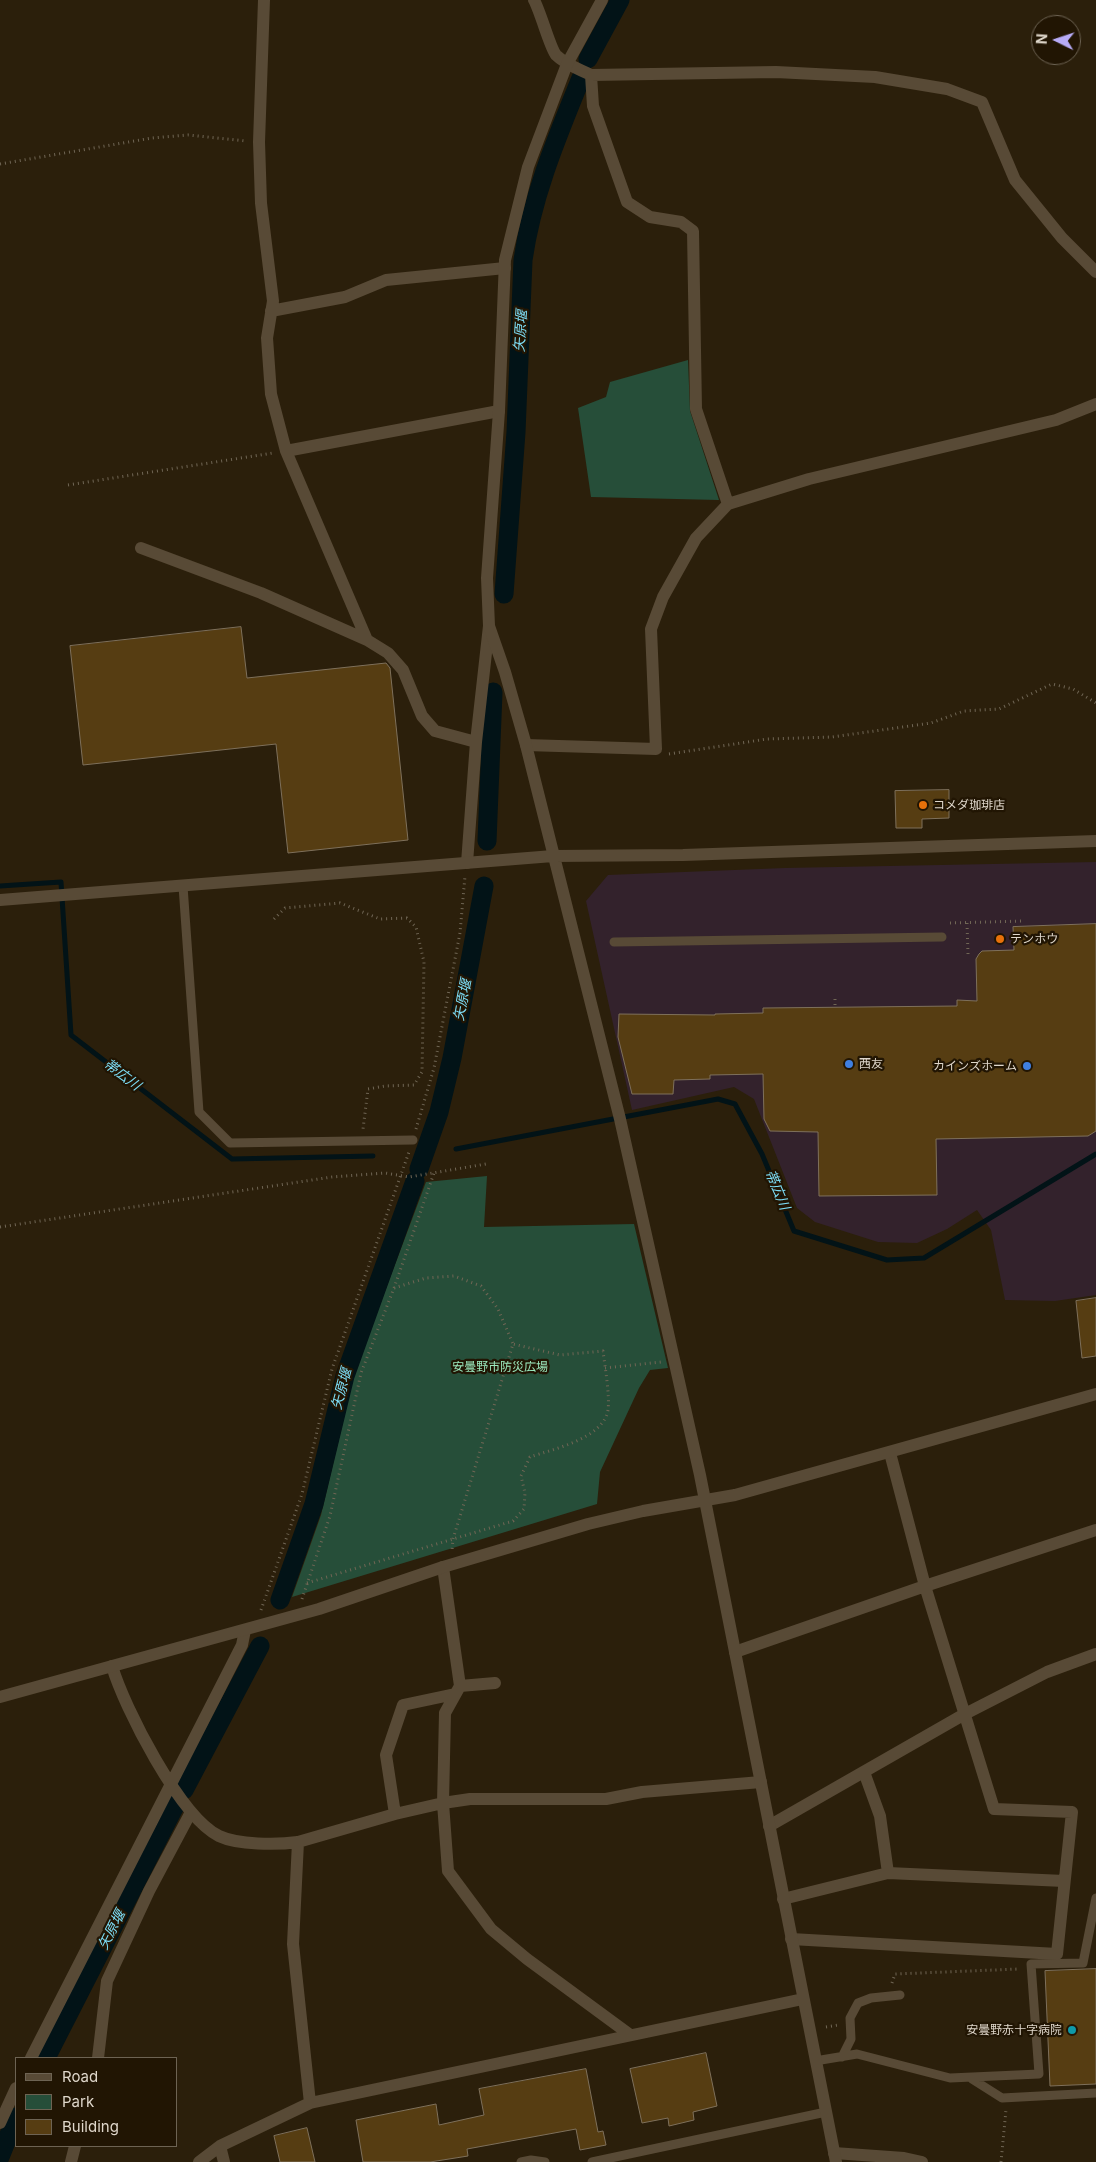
<!DOCTYPE html>
<meta charset="utf-8">
<style>
body{margin:0}
#map{position:relative;width:1096px;height:2162px;overflow:hidden;background:#2b1f0b;font-family:Inter,sans-serif}
canvas{display:block}
.legend{position:absolute;left:15px;top:2057px;width:162px;height:90px;box-sizing:border-box;background:#211503;border:1px solid #6d6353;margin:0;padding:6px 9px;list-style:none;font-size:15px;color:#dfd7cb}
.legend li{display:flex;align-items:center;gap:10px;height:25px}
.legend b{width:25px;border:1px solid #6d6353}
.north{position:absolute;left:1031px;top:15px;width:50px;height:50px;box-sizing:border-box;background:#211503;border:1px solid #6d6353;border-radius:50%;rotate:274deg;font-size:14px;font-weight:700;line-height:20px;text-align:center;color:#dfd7cb}
.north::after{content:'';display:block;margin:auto;width:18px;height:22px;background:#b7abf7;clip-path:polygon(50% 0,100% 100%,50% 72%,0 100%)}
</style>
<div id="map">
<canvas width="1096" height="2162"></canvas>
<ul class="legend">
<li><b style="height:6px;background:#584a36"></b>Road</li>
<li><b style="height:14px;background:#264e39"></b>Park</li>
<li><b style="height:14px;background:#563d12"></b>Building</li>
</ul>
<div class="north">N</div>
</div>
<script>
const g = document.querySelector('canvas').getContext('2d');
g.lineJoin = 'round';
function paint(path, color) { g.fillStyle = color; g.fill(path, 'evenodd'); }
function trace(path, color, width, dash) { g.strokeStyle = color; g.lineWidth = width; g.lineCap = dash ? 'butt' : 'round'; g.setLineDash(dash || []); g.stroke(path); }
function drawText(font, color, halo, rows, align = 'center') {
  g.font = font + ' Inter,"Noto Sans JP",sans-serif'; g.lineWidth = 4.5; g.setLineDash([]); g.textBaseline = 'middle'; g.strokeStyle = halo; g.fillStyle = color; for (const [text, x, y, turn = 0] of rows) {
    g.save(); g.translate(x, y); g.rotate((+turn || 0) * Math.PI / 180); g.textAlign = isNaN(turn) ? turn : align; if (halo) g.strokeText(text, 0, 0); g.fillText(text, 0, 0); g.restore();
  }
}
paint(new Path2D(`
 M1096,862V1295L1055,1301L1005,1300L991,1230L977,1210L947,1229L917,1243L878,1242L815,1222L797,1208L754,1099L734,1087L632,1110L586,901L608,875L785,868Z`), '#33222c');
paint(new Path2D(`
 M688,360L690,411L719,500L591,497L578,408L606,397L610,382Z
 M487,1176L484,1227L634,1224L668,1368L650,1370L639,1388L600,1472L597,1504L292,1597L321,1515L355,1371L426,1182Z`), '#264e39');
trace(new Path2D(`
 M0,886L61,882L71,1035L232,1159L373,1156
 M456,1149L718,1099L735,1104L762,1154L794,1231L887,1260L924,1258L1096,1154`), '#021317', 5);
trace(new Path2D(`
 M588,59L620,0
 M504,594L516,432L523,260C532,196 557,137 581,78
 M487,841L493,692
 M419,1169L439,1112L452,1058L484,886
 M280,1600L314,1504L345,1376L415,1181
 M184,1790L260,1646
 M46,2058L177,1802
 M0,2157L16,2117`), '#021317', 19);
const building = new Path2D(`
 M241,627L247,678L386,663L390,668L408,840L288,853L276,744L83,765L70,646Z
 M949,790V818L922,819V828H896L895,791Z
 M1096,924V1131L1088,1136L936,1139L937,1195L819,1196L818,1132L770,1131L764,1119L763,1074L710,1075V1079L674,1080L673,1094H632L618,1037L619,1014L715,1015V1014L763,1013V1008L957,1006V1000L977,1001L976,959L979,954L982,951L1014,950L1013,927Z
 M1096,1298V1356L1082,1358L1076,1301Z
 M1096,1969V2084L1050,2086L1045,1971Z
 M706,2053L717,2106L693,2112L694,2120L669,2126L668,2118L642,2123L630,2069Z
 M586,2069L598,2132L603,2131L606,2145L580,2150L576,2129L467,2149L468,2156L430,2162H363L356,2120L436,2104L439,2125L484,2115L479,2089Z
 M307,2128L315,2162H280L274,2136Z`);
paint(building, '#563d12');
trace(building, '#7e705b', 1);
trace(new Path2D(`
 M0,164L152,138L188,135L246,141
 M68,485L273,453
 M669,754L767,739L832,737L931,723L964,711L999,709L1052,684L1073,689L1096,703
 M274,919L285,908L340,903L380,919L407,918L416,927L424,962L422,1072L414,1085L385,1086L368,1089L363,1129
 M950,923L1024,921
 M967,923L968,954
 M835,999V1007
 M416,1129L434,1068L460,933L465,876
 M0,1227L332,1177L385,1173L409,1177L486,1164
 M394,1288L426,1278L454,1276L481,1286L498,1309L513,1344L453,1539L452,1550
 M605,1368L661,1362
 M307,1583L513,1521L524,1509L525,1493L521,1476L530,1457C553,1449 603,1439 608,1410C610,1396 605,1367 603,1351L560,1355L513,1344
 M302,1599L330,1516L361,1373L394,1288L434,1173
 M261,1610L302,1494L332,1369L409,1152
 M892,1983L895,1974L1019,1969
 M826,2027L838,2025
 M1001,2162L1006,2110`), '#706655', 3, [1, 4]);
trace(new Path2D(`
 M183,886L199,1112L230,1143L413,1140
 M614,942L942,937
 M842,2057L851,2039L850,2018L858,2003L871,1998L900,1995
 M815,2061L857,2054L950,2078L1039,2074L1031,1964L1083,1963L1096,1898
 M972,2079L1002,2098L1096,2093
 M521,2162L531,2160L545,2162
 M592,2162L826,2112`), '#584a36', 9);
trace(new Path2D(`
 M264,0L259,142L261,203L273,301L267,338L271,394L286,451L367,640
 M534,0C541,13 550,48 556,55C566,65 579,69 591,75L776,72L875,77L947,89L982,102L1015,180L1062,238L1096,272
 M591,75L593,106L627,202L650,217L681,222L693,231L696,409L728,504
 M271,311L345,297L386,280L505,268
 M286,451L499,411
 M141,548L261,593L367,640L388,653L403,670L422,716L435,731L476,742L467,863
 M476,742L489,626
 M526,745L656,749L651,629L663,597L696,538L728,504L809,479L1056,420L1096,404
 M443,1567L460,1686L445,1713L443,1803L448,1871L491,1929L527,1959L629,2034
 M735,1652L925,1586L1096,1530
 M112,1666C124,1707 180,1817 219,1836C238,1845 277,1845 298,1842L395,1814L443,1803L470,1799H606L642,1792L761,1782
 M460,1686L495,1683
 M864,1772L880,1816L888,1873
 M395,1814L386,1755L403,1705L455,1694
 M769,1826L963,1715L1047,1672L1096,1654
 M298,1842L293,1944L310,2103
 M783,1899L888,1873L1064,1881
 M791,1939L1057,1954L1072,1812L994,1809L925,1586L890,1453
 M31,2058L242,1645L245,1630
 M98,2058L107,1981L149,1891L191,1812
 M0,2123L16,2088
 M220,2146L224,2162
 M834,2153L904,2158L922,2162
 M71,2162L75,2146
 M199,2162L220,2146L310,2103L803,1999`), '#584a36', 12);
trace(new Path2D(`
 M602,0L567,64L528,167L505,260L499,411L487,578L489,626L505,672L526,745L620,1119L700,1475L836,2162
 M0,900L553,856L683,855L1096,841
 M0,1697L319,1609L443,1567L588,1524L643,1511L735,1495L1096,1394`), '#584a36', 12);
for (const [x, y, r, color] of [
 [923,805,5,"#e8710a"],
 [1000,939,5,"#e8710a"],
 [849,1064,5,"#3f7fe0"],
 [1027,1066,5,"#3f7fe0"],
 [1072,2030,5,"#0f9aa8"]
]) { const dot = new Path2D(); dot.arc(x, y, r, 0, 2 * Math.PI); g.fillStyle = color; g.fill(dot); trace(dot, '#211503', 2); }
drawText('12px', '#dfd7cb', '#211503', [
 ["コメダ珈琲店",933,805],
 ["テンホウ",1010,939],
 ["西友",859,1064],
 ["カインズホーム",1017,1066,"right"],
 ["安曇野赤十字病院",1062,2030,"right"]
], 'left');
drawText('12px', '#9be9be', '#211503', [
 ["安曇野市防災広場",500,1367]
]);
drawText('italic 14px', '#7cdcf5', '#211503', [
 ["矢原堰",521,331,-86],
 ["矢原堰",463,1000,-79],
 ["帯広川",122,1075,37],
 ["帯広川",777,1190,67],
 ["矢原堰",342,1389,-75],
 ["矢原堰",112,1930,-63]
]);
</script>
